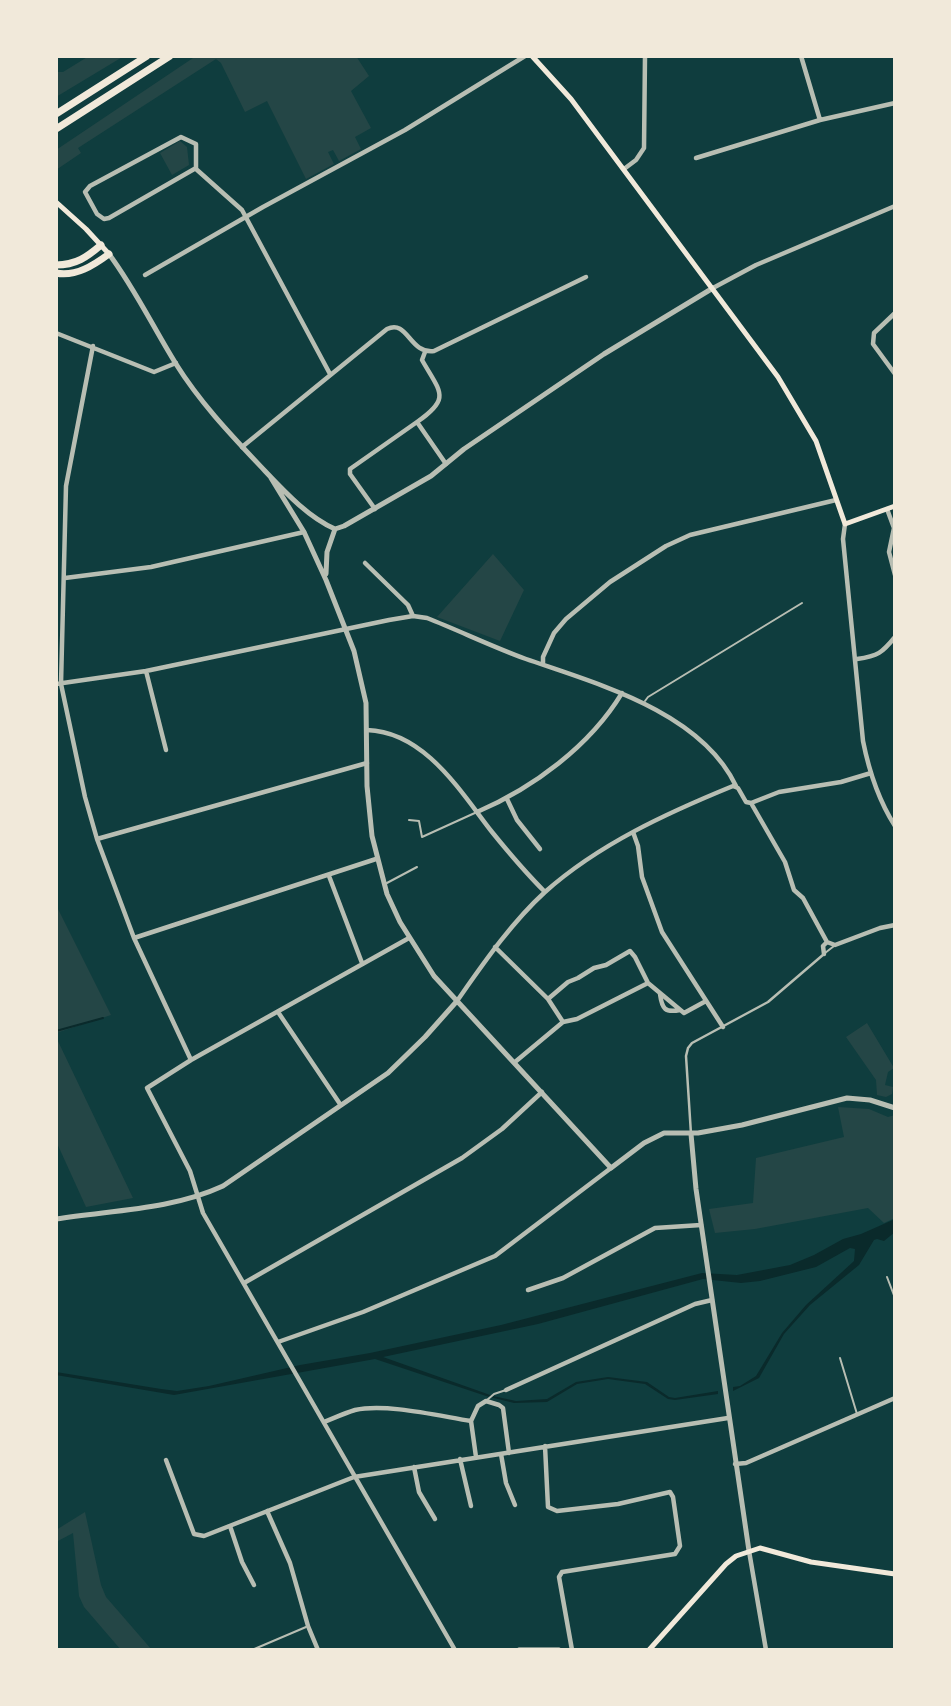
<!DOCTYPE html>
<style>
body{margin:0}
#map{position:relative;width:951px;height:1706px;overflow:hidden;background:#0f3d3e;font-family:"PT Sans Narrow",sans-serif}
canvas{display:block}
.frame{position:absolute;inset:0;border:58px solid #f1e9da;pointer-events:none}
</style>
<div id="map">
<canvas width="951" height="1706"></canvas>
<div class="frame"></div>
</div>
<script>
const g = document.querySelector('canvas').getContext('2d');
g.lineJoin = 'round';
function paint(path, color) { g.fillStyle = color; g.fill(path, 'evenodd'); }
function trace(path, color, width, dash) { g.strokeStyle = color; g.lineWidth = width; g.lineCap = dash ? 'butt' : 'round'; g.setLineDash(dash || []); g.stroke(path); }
paint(new Path2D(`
 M89,56H124L56,97V72H63Z
 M196,56H356L369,76L351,91L371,128L355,137L361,149L339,161L333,150L328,152L334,164L306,179L267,101L245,112L221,63L216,59L78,148L81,153L56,170V150Z
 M180,141L187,147L189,165L172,175L160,153Z
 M493,554L524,590L500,641L437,617Z
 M56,905L111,1015L56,1033Z
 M867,1023L894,1068L888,1072L885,1085L893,1087L892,1094L886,1097L877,1095L876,1080L846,1037Z
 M56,1037L133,1198L86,1207L56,1141Z
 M838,1107L869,1109L888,1117L895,1115V1218L884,1223L868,1208L755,1229L715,1233L709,1209L753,1203L756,1158L844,1137Z
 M85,1512L101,1585L106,1597L152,1650H121L84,1607L79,1596L73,1533L56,1542V1530Z`), '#244646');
paint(new Path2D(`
 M895,1219V1232L884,1241L877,1239L874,1240L859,1265L810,1305L784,1334L759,1378L733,1391V1387L740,1386L756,1376L782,1333L806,1305L854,1261L855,1249L850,1248L816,1267L760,1281L741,1283L703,1279L538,1324L383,1357L493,1396L516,1401L547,1399L576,1382L608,1377L647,1382L669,1397L675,1398L718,1391V1394L675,1400L668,1399L645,1384L608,1379L577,1384L547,1402L514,1403L486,1396L375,1359L174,1395L56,1375V1372L161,1389L177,1391L209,1386L300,1365L370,1353L501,1325L702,1273L737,1275L790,1265L814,1255L843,1239L861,1234Z`), '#0a2a2b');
trace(new Path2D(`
 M56,1031L103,1018`), '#0a2a2b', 2);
trace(new Path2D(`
 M645,701L648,697L802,603
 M409,820L419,821L422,837L477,812
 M385,884L417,867
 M825,953L834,946
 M887,1277L895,1298
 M840,1358L857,1414
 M487,1400L494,1394L506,1390
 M252,1650L306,1627`), '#b8beb3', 2);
trace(new Path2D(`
 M691,1134L686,1056L688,1048L692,1043L768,1002L824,954`), '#b8beb3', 2.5);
trace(new Path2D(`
 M801,56L820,120
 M181,137L196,144V168L109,218L104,219L97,214L85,192L90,186Z
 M696,158L820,120L895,103
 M196,169L242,210L330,374
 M624,169L636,160L644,148L645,56
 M145,275L263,207L405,130L525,56
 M713,288L756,265L895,206
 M895,313L874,333L873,344L895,374
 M56,333L154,372L176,363
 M93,346L66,486L61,684L85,797L97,839L134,938L191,1060
 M425,352L422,360C440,392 452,398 417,422L446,464
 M242,447L387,329C408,319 409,354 434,351L586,277
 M375,509L350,474V469L417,422
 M887,509L894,528L889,552L895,575
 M845,524L843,539L863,741C869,771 879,801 895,826
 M365,563L408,605L413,616
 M65,578L151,567L304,532
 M857,659C878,656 882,653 895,637
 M543,664V657L554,633L566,619L610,582L666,546L690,535L836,500
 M146,671L166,750
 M56,684L146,671L389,620L413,616L427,618C460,631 493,647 526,659C598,684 701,712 736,786
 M367,730C425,732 460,791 492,832C509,853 526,873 545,892
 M507,799L517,820L540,849
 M751,803L779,792L841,782L871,773
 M477,812C533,788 590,746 622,693
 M633,832L638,846L642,877L662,932L723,1027
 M97,839L367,763
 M329,876L362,963
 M134,938L376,859
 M409,938L191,1060L147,1088L190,1171L203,1213L455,1650
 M827,942L835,945L880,928L895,925
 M495,947L548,999L563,1022
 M660,994C662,1009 665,1013 680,1010
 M548,999L568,982L578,978L594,968L606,965L630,951L635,957L648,983
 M457,1001C483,964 511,923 545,892C599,844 667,813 733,786L738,788L746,802L751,803L785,862L794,890L803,898L827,942L823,946L824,954
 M278,1012L340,1104
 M515,1062L563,1022L577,1019L648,983L684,1013L706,1001
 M244,1283L462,1158L502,1129L542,1092
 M528,1290L563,1278L655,1228L701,1225
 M278,1342L363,1312L495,1256L611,1168
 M506,1390L695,1304L712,1300
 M471,1421L478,1406L486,1401L499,1405L503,1408L509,1453
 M324,1422C334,1418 345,1413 355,1410C386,1403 439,1416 471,1421L476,1457
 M545,1446L548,1507L557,1511L618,1504L670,1492L673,1497L680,1546L675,1554L562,1572L559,1577L572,1650
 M501,1454L506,1483L515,1505
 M460,1459L471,1506
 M166,1460L194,1534L204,1536L354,1477L728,1418
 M735,1464L746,1463L895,1398
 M414,1467L419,1492L435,1519
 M267,1511L290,1563L308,1626L318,1650
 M230,1526L242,1562L254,1585
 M749,1551L766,1650`), '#b8beb3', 4.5);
trace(new Path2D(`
 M109,254C135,289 153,327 176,364C201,404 233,437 265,471C285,492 308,517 335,529
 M271,478L304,532L326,580L354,651L366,703L367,786L372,836L387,894L400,922L434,976L611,1168L644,1143L664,1133H698L742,1125L847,1098L870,1100L895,1108
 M335,529L344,526L431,476L464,449L604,354L713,288
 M326,574L327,552L335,529
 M691,1134L696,1189L749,1551
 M56,1219C112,1210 171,1210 223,1186L388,1073L425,1037L457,1001`), '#b8beb3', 5);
trace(new Path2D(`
 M532,56L571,99L778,377L816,441L845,524L895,506
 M56,202L86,229L109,254
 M519,1650H559
 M649,1650L726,1564L736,1556L760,1548L811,1562L895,1574`), '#f1e9da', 5);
trace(new Path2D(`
 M56,114L147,56
 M56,129L170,56
 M56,265C76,265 87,257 101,245
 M56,273C76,277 94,265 109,254`), '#f1e9da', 7);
</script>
